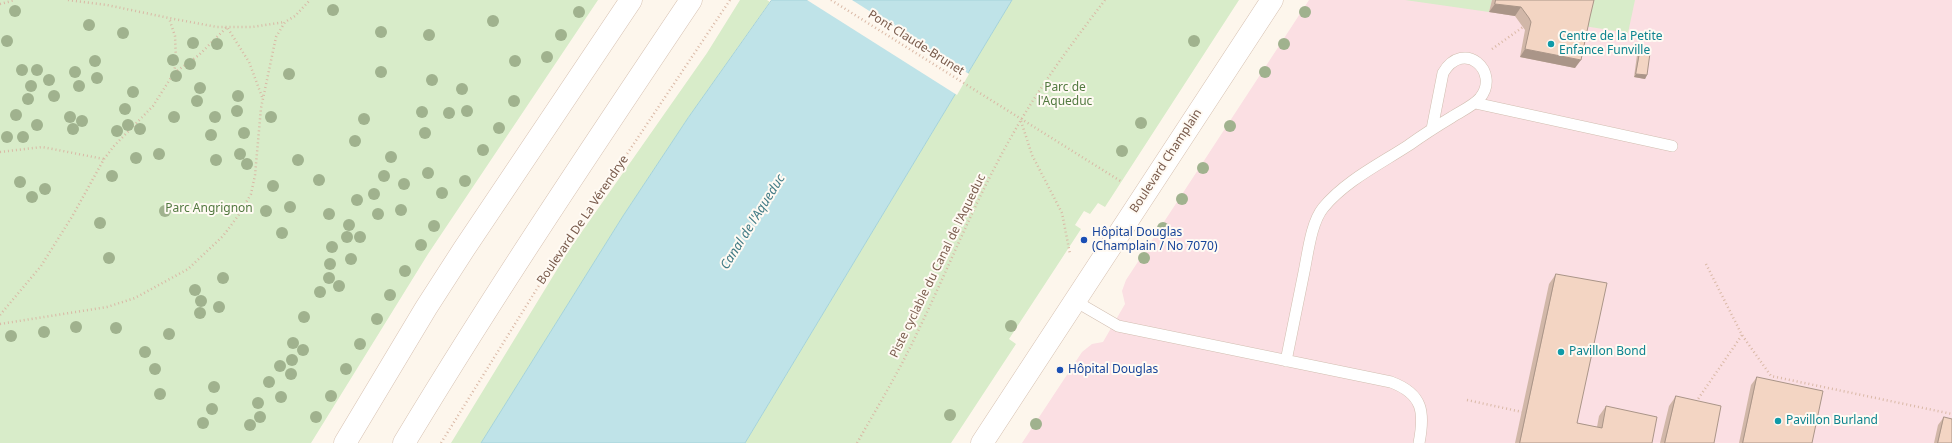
<!DOCTYPE html>
<meta charset="utf-8">
<style>
body{margin:0}
canvas{display:block;background:#fdf6ec}
</style>
<canvas width="1952" height="443"></canvas>
<script>
const g = document.querySelector('canvas').getContext('2d');
g.lineJoin = 'round';
function paint(path, color) { g.fillStyle = color; g.fill(path, 'evenodd'); }
function trace(path, color, width, dash) { g.strokeStyle = color; g.lineWidth = width; g.lineCap = dash ? 'butt' : 'round'; g.setLineDash(dash || []); g.stroke(path); }
function drawText(font, color, halo, rows, align = 'center') {
  g.font = font + ' "Noto Sans",sans-serif'; g.lineWidth = 4; g.setLineDash([]); g.textBaseline = 'middle'; g.strokeStyle = halo; g.fillStyle = color; for (const [text, x, y, turn = 0] of rows) {
    g.save(); g.translate(x, y); g.rotate((+turn || 0) * Math.PI / 180); g.textAlign = isNaN(turn) ? turn : align; if (halo) g.strokeText(text, 0, 0); g.fillText(text, 0, 0); g.restore();
  }
}
paint(new Path2D(`
 M1309,0H1952V443H1022L1082,352L1092,344L1103,342L1125,304L1122,291L1126,280Z`), '#fbdfe3');
paint(new Path2D(`
 M0,0H598L428,254L311,443H0Z
 M740,0H767L770,2L688,118L623,216L481,443H451L569,250L707,53Z
 M1012,0H1239L1105,207L1098,203L1090,214L1084,211L1075,225L1081,229L1009,339L1016,344L951,443H745Z
 M1405,0H1492L1489,12Z
 M1591,0H1635L1628,33L1584,26Z`), '#d8ecc9');
const water = new Path2D(`
 M772,0H1012L745,443H481L623,216L688,118Z`);
paint(water, '#bfe3e8');
trace(water, '#a5d3da', 1);
paint(new Path2D(`
 M807,0H852L969,74L957,95Z`), '#fdf6ec');
const lane = new Path2D(`
 M1475,103L1672,146
 M1075,301L1118,326L1391,382C1423,394 1425,412 1419,443
 M1286,361C1292,331 1298,302 1304,272C1308,253 1311,223 1323,208C1345,181 1380,164 1409,145C1423,135 1437,126 1452,117C1461,111 1473,106 1480,98C1501,72 1464,38 1443,73L1432,129`);
const secondary = new Path2D(`
 M345,443L426,308L464,249L631,0
 M404,443C495,292 593,146 691,0
 M982,443L1272,0`);
trace(lane, '#d1beb0', 12);
trace(secondary, '#d6c0b0', 23);
trace(new Path2D(`
 M68,0L107,5L169,18L217,27H252L285,22
 M831,0L1122,182
 M0,4L15,0
 M1492,49L1523,27
 M174,73L199,55L227,27L249,62L262,97
 M1021,121L1032,155L1062,213L1070,254
 M0,152L42,147L104,159
 M1706,264L1742,335L1771,376L1952,414
 M0,315L41,266L73,215L104,159L114,146L153,106L174,73L176,60L175,36L169,18
 M0,324L107,307L135,298L188,269L223,236L238,216L251,194L255,175L261,108L276,37L285,22L295,16L310,0
 M1467,400L1522,412
 M1696,402L1742,335
 M441,443L538,287L730,0
 M857,443C878,406 900,370 918,331C950,265 977,196 1014,132C1040,86 1073,42 1105,0`), '#d9b8a5', 2.5, [1, 3]);
trace(lane, '#fff', 11);
trace(secondary, '#fff', 22);
g.fillStyle = '#a0b28e';
for (const [x, y] of [
 [333,10],
 [15,11],
 [579,12],
 [1305,12],
 [493,21],
 [89,25],
 [381,32],
 [123,33],
 [429,35],
 [561,35],
 [7,41],
 [1194,41],
 [193,43],
 [217,44],
 [1284,44],
 [547,57],
 [173,60],
 [95,61],
 [515,61],
 [190,64],
 [22,70],
 [37,70],
 [75,72],
 [381,72],
 [1265,72],
 [289,74],
 [176,76],
 [97,78],
 [49,80],
 [432,80],
 [31,86],
 [79,86],
 [200,88],
 [462,89],
 [133,92],
 [54,96],
 [238,96],
 [28,99],
 [197,101],
 [514,101],
 [125,109],
 [237,111],
 [467,111],
 [422,112],
 [449,113],
 [16,115],
 [70,117],
 [174,117],
 [215,117],
 [271,117],
 [364,119],
 [82,121],
 [1141,123],
 [37,125],
 [128,125],
 [1230,126],
 [499,128],
 [73,129],
 [140,129],
 [117,131],
 [244,133],
 [425,133],
 [211,135],
 [7,137],
 [23,137],
 [355,141],
 [483,150],
 [1122,151],
 [159,154],
 [240,154],
 [391,157],
 [136,158],
 [216,160],
 [298,160],
 [247,164],
 [1203,168],
 [428,173],
 [112,176],
 [384,176],
 [319,180],
 [465,181],
 [20,182],
 [404,184],
 [273,186],
 [45,189],
 [442,193],
 [374,194],
 [32,197],
 [1182,199],
 [357,200],
 [290,207],
 [401,210],
 [165,211],
 [266,211],
 [329,214],
 [378,214],
 [100,223],
 [349,225],
 [434,226],
 [1163,228],
 [282,233],
 [347,237],
 [360,237],
 [421,245],
 [332,247],
 [109,258],
 [1144,258],
 [351,259],
 [330,264],
 [405,271],
 [223,278],
 [329,278],
 [339,286],
 [195,290],
 [320,292],
 [390,295],
 [201,301],
 [219,307],
 [200,313],
 [304,317],
 [377,319],
 [1011,326],
 [76,327],
 [116,328],
 [44,332],
 [169,334],
 [11,336],
 [293,343],
 [360,344],
 [303,350],
 [145,352],
 [292,360],
 [280,366],
 [155,369],
 [346,369],
 [291,374],
 [269,382],
 [214,387],
 [160,394],
 [331,396],
 [281,397],
 [258,403],
 [212,409],
 [950,415],
 [260,417],
 [316,417],
 [203,423],
 [1036,424],
 [250,425]
]) { g.beginPath(); g.arc(x, y, 6, 0, 2 * Math.PI); g.fill(); }
paint(new Path2D(`
 M1492,0H1594L1575,68L1520,57L1525,30L1515,16L1489,12Z
 M1640,52L1647,75L1645,79L1634,77L1637,55Z
 M1556,274L1577,423L1597,427L1599,416L1606,406L1652,443H1515L1549,284Z
 M1757,377L1812,443H1739L1751,385Z
 M1676,396L1714,443H1660L1669,406Z
 M1944,417L1952,443H1934L1938,425Z`), '#d1b7a8');
paint(new Path2D(`
 M1495,4L1521,7L1515,16L1489,12Z
 M1525,49L1581,60L1575,68L1520,57Z
 M1636,74L1647,75L1645,79L1634,77Z`), '#aa9588');
const building = new Path2D(`
 M1496,0H1594L1590,17L1581,60L1525,49L1531,22L1529,18L1521,7L1495,4Z
 M1640,52L1650,53L1647,75L1636,74Z
 M1556,274L1607,283L1577,423L1602,428L1606,406L1657,417L1652,443H1520Z
 M1757,377L1823,391L1812,443H1743Z
 M1676,396L1721,406L1714,443H1665Z
 M1944,417L1952,419V443H1938Z`);
paint(building, '#f3d5c3');
trace(building, '#aa9588', 1);
for (const [x, y, r, color] of [
 [1551,44,4,"#0f9aa8"],
 [1084,240,4,"#1a4fb4"],
 [1561,352,4,"#0f9aa8"],
 [1060,370,4,"#1a4fb4"],
 [1778,421,4,"#0f9aa8"]
]) { const dot = new Path2D(); dot.arc(x, y, r, 0, 2 * Math.PI); g.fillStyle = color; g.fill(dot); trace(dot, '#fffaf3', 1.5); }
drawText('12px', '#0d838f', '#fffaf3', [
 ["Centre de la Petite",1559,37],
 ["Enfance Funville",1559,51],
 ["Pavillon Bond",1569,352],
 ["Pavillon Burland",1786,421]
], 'left');
drawText('12px', '#7a5c4d', '#fffaf3', [
 ["Pont Claude-Brunet",916,43,32],
 ["Boulevard Champlain",1166,161,-57],
 ["Boulevard De La Vérendrye",583,220,-56],
 ["Piste cyclable du Canal de l'Aqueduc",938,266,-64]
]);
drawText('12px', '#537a41', '#fffaf3', [
 ["Parc de",1065,88],
 ["l'Aqueduc",1065,102],
 ["Parc Angrignon",209,209]
]);
drawText('12px', '#164399', '#fffaf3', [
 ["Hôpital Douglas",1092,233],
 ["(Champlain / No 7070)",1092,247],
 ["Hôpital Douglas",1068,370]
], 'left');
drawText('italic 13px', '#437c86', '#fffaf3', [
 ["Canal de l'Aqueduc",753,222,-58]
]);
</script>
